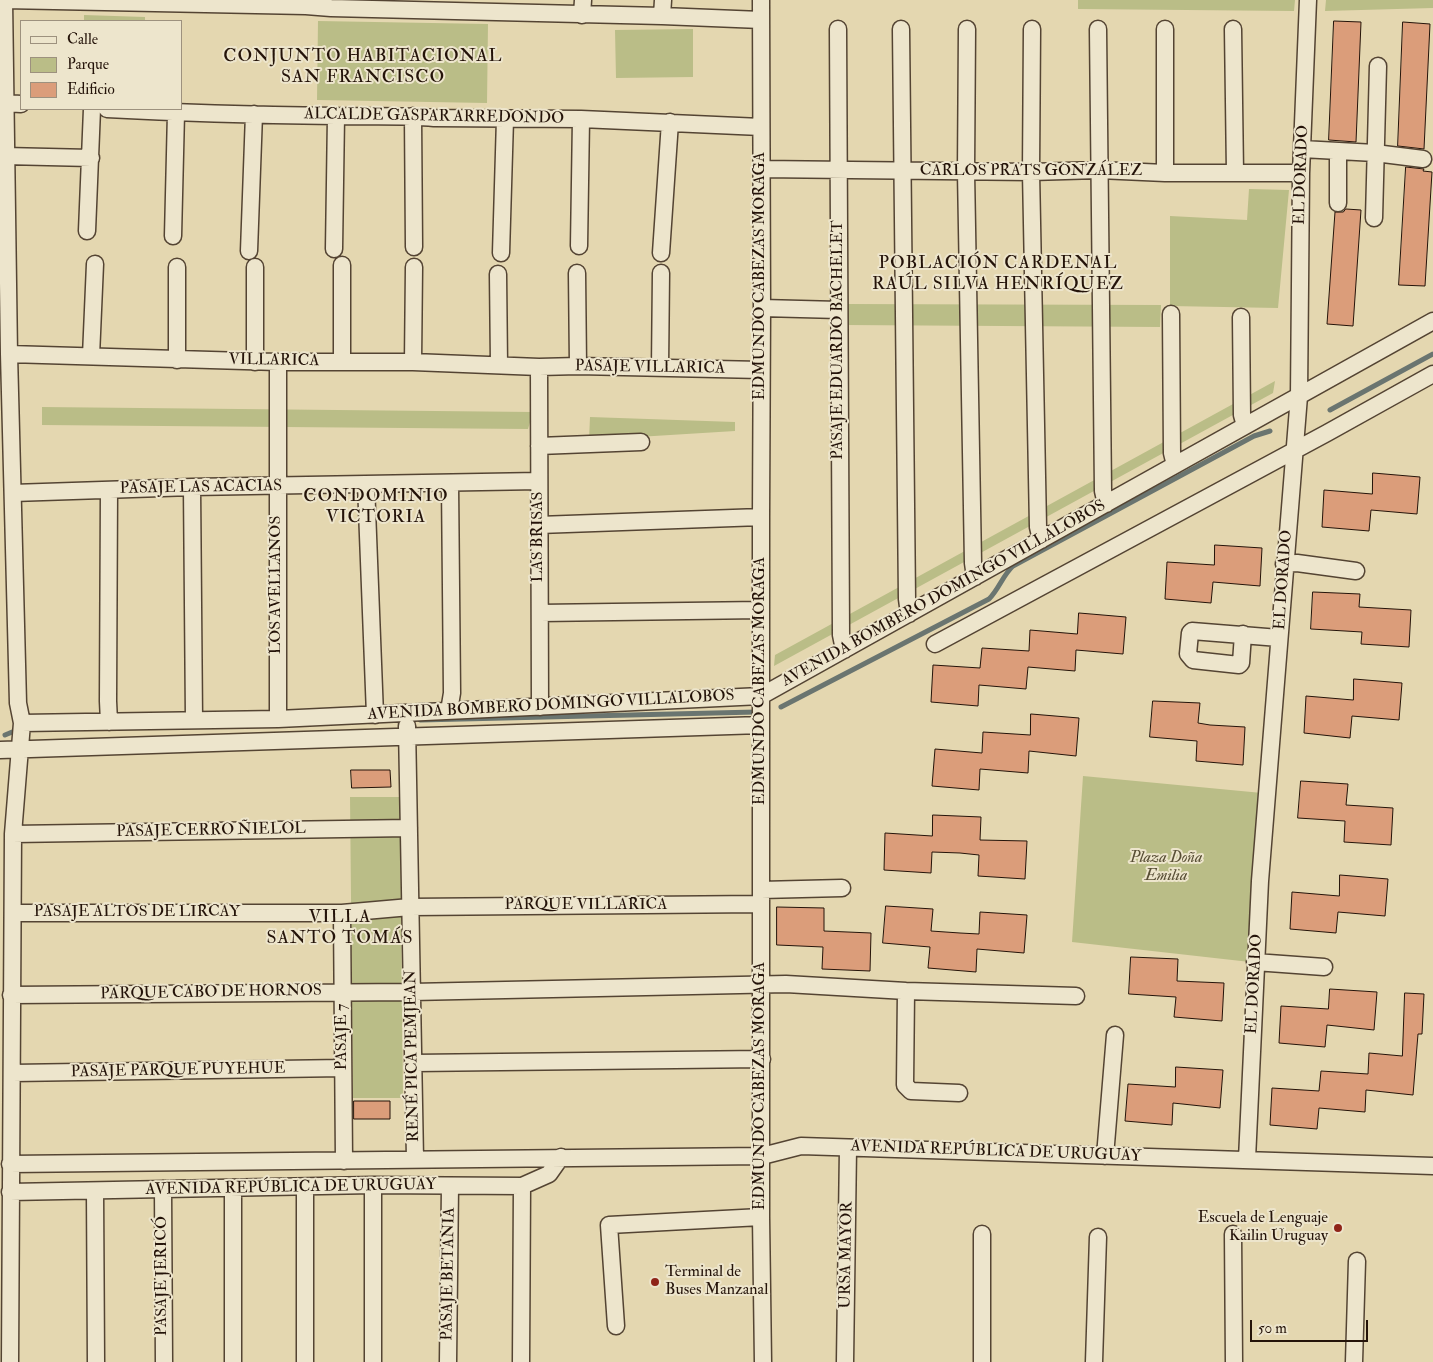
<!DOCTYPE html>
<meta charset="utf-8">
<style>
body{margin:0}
#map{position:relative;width:1433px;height:1362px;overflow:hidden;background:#e4d7b0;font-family:"IM FELL Double Pica",serif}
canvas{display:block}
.legend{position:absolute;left:20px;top:20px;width:162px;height:90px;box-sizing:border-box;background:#ede5cc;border:1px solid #9d917e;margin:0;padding:6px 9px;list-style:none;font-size:15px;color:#241309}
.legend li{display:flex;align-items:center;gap:10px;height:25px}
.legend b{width:25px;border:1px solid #9d917e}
.scale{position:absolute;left:1250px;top:1320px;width:118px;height:22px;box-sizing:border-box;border:2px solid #241309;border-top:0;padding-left:6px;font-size:15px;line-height:18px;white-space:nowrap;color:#241309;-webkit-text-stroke:4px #ede5cc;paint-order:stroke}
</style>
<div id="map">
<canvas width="1433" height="1362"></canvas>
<ul class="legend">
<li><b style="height:6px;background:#ede5cc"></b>Calle</li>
<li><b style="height:14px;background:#babd87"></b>Parque</li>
<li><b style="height:14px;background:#db9d7a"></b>Edificio</li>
</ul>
<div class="scale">50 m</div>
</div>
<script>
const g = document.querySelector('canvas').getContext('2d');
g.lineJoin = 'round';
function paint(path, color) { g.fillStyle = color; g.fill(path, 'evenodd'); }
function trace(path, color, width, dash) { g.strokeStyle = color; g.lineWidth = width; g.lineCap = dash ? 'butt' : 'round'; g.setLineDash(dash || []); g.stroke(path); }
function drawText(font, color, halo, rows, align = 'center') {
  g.font = font + ' "IM FELL Double Pica",serif'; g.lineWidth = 4; g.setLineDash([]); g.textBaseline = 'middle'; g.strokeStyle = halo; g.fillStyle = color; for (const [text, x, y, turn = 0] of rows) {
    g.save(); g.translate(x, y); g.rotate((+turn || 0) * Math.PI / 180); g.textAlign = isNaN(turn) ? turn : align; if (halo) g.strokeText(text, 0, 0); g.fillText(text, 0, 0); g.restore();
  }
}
paint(new Path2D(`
 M1078,0H1295L1294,11L1078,9Z
 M1326,0H1433V8L1325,11Z
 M84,15L145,17V21H84Z
 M318,21L488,24L487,103L317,100Z
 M693,29V77L616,78L615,30Z
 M1249,189L1289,190L1278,308L1170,306V216L1247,220Z
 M845,304L1161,305L1160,327L845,325Z
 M1275,381L1273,393L774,666L775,655Z
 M42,407L533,412L528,429L42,425Z
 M590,417L735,422V431L589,440Z
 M1083,776L1262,793L1250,962L1072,942Z
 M350,797H400L403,1098H353Z`), '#babd87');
trace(new Path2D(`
 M1330,410L1433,354
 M781,707L989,599C999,589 1003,575 1013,566L1254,436L1270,431
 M420,720L756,712
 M5,735L17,730`), '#6a7570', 5);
const building = new Path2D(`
 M1334,21L1361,22L1356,142L1329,140Z
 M1403,22L1430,24L1424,149L1398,146Z
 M1406,167L1424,169L1423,171L1432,172L1425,286L1399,285Z
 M1346,209L1361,210L1353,326L1327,324L1335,212H1343Z
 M1373,473L1420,477L1417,514L1371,510L1369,531L1322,527L1324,490L1372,494Z
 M1215,545L1262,548L1260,586L1213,582L1211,603L1165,599L1167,562L1214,565Z
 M1313,592L1360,594L1359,607L1411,610L1409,647L1361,644L1362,632L1311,629Z
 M1079,613L1126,617L1123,654L1076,650L1075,671L1028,667L1026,689L979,685L978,706L931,702L933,665L980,668L982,648L1029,651L1030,630L1077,634Z
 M1354,679L1402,683L1399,720L1352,716L1350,738L1304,733L1306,696L1353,700Z
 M1153,701L1200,703L1198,723L1210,725L1245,727L1243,765L1196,761L1197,741L1150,737Z
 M1031,714L1079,718L1076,756L1029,751L1028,773L980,769L979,790L932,786L935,749L982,753L983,732L1030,735Z
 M351,770H390L391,787L352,788Z
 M1301,781L1348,784L1346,805L1393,808L1391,845L1344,842L1345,821L1298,818Z
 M933,815L981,817L980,840L1027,841L1025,879L978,876L979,855L960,853L932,852L931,873L884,870L885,833L932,836Z
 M1340,875L1388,879L1385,916L1338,912L1336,933L1290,929L1292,892L1339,896Z
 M886,906L933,909L931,931L960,933L979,934L980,912L1027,915L1024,953L977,949L976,972L928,968L930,947L883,943Z
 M777,907L824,908V931L871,933L870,971L822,969L823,947L777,945Z
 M1131,957L1178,959L1177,981L1224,983L1222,1021L1174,1017L1176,997L1129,994Z
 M1330,989L1377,992L1374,1030L1327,1025L1325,1047L1279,1043L1281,1006L1328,1009Z
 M1405,993L1424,994L1422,1034H1418L1413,1095L1366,1090L1365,1112L1319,1108L1317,1129L1270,1125L1272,1088L1319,1091L1321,1071L1368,1074L1369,1053L1402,1056Z
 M1176,1067L1223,1070L1220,1108L1173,1103L1172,1125L1125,1121L1128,1084L1175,1087Z
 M354,1101H390V1119H354Z`);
paint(building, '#db9d7a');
trace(building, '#241309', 1);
const minor = new Path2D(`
 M4,0L9,354L18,703L22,723L13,834L10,1362
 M4,0L306,6L331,8L662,16L761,20
 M761,0L762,308L761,517V1217L763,1362
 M582,15L583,0
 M662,16L663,0
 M838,29L841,635L844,650
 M901,29L907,599L909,614
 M967,29L966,172L973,563L975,577
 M1032,29L1031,172L1038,527L1041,540
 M1098,29L1103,491L1106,504
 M1165,29V173
 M1233,29L1235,173
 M4,103L21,104
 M107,109C183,113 259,115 335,116C368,117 401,115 434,118L581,119L761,127
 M413,116L414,247
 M1302,149L1375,153L1423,159
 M5,156L91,158
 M761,169L1031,172L1099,170L1165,173H1301
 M1338,203V151
 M1374,218L1378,66
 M87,231L92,109
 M173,236L176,113
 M579,246L581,119
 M334,249L336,116
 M249,251L254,114
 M501,253L505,119
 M661,253L670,122
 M342,265V362
 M577,273L578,366
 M498,274L499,365
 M762,308L839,310
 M1171,314L1172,453L1175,465
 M1241,317L1242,415L1245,426
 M9,354L278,362H413L539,367L578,366L761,370
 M91,356L95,264
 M177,360V267
 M255,362V267
 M278,362V719
 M413,362L414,267
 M539,367L540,707
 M660,368L661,273
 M539,446L641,442
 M366,484L375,715
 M192,487L194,720
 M109,490L108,701L109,722
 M13,493L192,487L539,481
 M539,525L761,517
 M1284,564L1297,563L1356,571
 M540,613L761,610
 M1243,634L1241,663L1239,665L1193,660L1188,654L1190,633L1192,631L1279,638
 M935,644L1327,433L1433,374
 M449,711L452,693L450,483
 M22,723L278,719L761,696L1433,321
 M407,726L415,1159
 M0,750L761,725
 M13,834L409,828
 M761,890L842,888
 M13,913H342L410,907L761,904
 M342,913L344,1161
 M1255,962L1324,967
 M906,991L905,1085L911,1091L959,1093
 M11,995L412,992L786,984L906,991L1076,996
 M414,1063L762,1059
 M13,1073L343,1068
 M1105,1156L1115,1035
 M1247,1159L1260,881L1299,396L1301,173L1308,0
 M10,1164L762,1156L801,1146L1433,1166
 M233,1188V1362
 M163,1189L164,1362
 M95,1191L96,1362
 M10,1192L373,1185L522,1186L549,1174L561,1157
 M982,1234V1362
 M1233,1234L1234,1362
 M616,1326L609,1225L761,1217
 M305,1362V1187
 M373,1362V1185
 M448,1362L450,1186
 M521,1362L522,1186
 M845,1362L848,1148
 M1094,1362L1098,1237
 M1354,1362L1357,1261`);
trace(minor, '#544433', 19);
trace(minor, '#ede5cc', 16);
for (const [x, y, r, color] of [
 [1338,1228,5,"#8f2418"],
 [655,1282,5,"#8f2418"]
]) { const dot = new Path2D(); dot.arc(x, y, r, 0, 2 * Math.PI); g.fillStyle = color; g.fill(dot); trace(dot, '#ede5cc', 2); }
drawText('16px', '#241309', '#ede5cc', [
 ["ALCALDE GASPAR ARREDONDO",434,117,1],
 ["CARLOS PRATS GONZÁLEZ",1031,172],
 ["EL DORADO",1302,175,-88],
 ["EDMUNDO CABEZAS MORAGA",761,276,-90],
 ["PASAJE EDUARDO BACHELET",839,340,-90],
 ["VILLARICA",274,361,1],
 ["PASAJE VILLARICA",650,368,1],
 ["PASAJE LAS ACACIAS",201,488,-1],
 ["LAS BRISAS",539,537,-90],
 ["EL DORADO",1284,580,-86],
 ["LOS AVELLANOS",277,585,-90],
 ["AVENIDA BOMBERO DOMINGO VILLALOBOS",944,594,-29],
 ["EDMUNDO CABEZAS MORAGA",761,681,-90],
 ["AVENIDA BOMBERO DOMINGO VILLALOBOS",551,706,-3],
 ["PASAJE CERRO ÑIELOL",211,831,-1],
 ["PARQUE VILLARICA",586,906],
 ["PASAJE ALTOS DE LIRCAY",137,913],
 ["EL DORADO",1255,984,-87],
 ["PARQUE CABO DE HORNOS",211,993,-1],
 ["PASAJE 7",343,1037,-90],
 ["RENÉ PICA PEMJEAN",413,1056,-91],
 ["PASAJE PARQUE PUYEHUE",178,1071,-1],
 ["EDMUNDO CABEZAS MORAGA",761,1086,-90],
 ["AVENIDA REPÚBLICA DE URUGUAY",996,1152,2],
 ["AVENIDA REPÚBLICA DE URUGUAY",291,1188,-1],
 ["URSA MAYOR",847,1255,-89],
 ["PASAJE BETANIA",449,1274,-89],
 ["PASAJE JERICÓ",163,1276,-90]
]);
drawText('italic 16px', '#584e35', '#ede5cc', [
 ["Plaza Doña",1166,859],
 ["Emilia",1166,877]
]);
drawText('16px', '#241309', '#ede5cc', [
 ["Escuela de Lenguaje",1328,1219],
 ["Kailin Uruguay",1328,1237],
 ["Terminal de",665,1273,"left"],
 ["Buses Manzanal",665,1291,"left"]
], 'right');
g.letterSpacing = '1px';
drawText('18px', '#241309', '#ede5cc', [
 ["CONJUNTO HABITACIONAL",363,57],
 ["SAN FRANCISCO",363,78],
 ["POBLACIÓN CARDENAL",998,264],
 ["RAÚL SILVA HENRÍQUEZ",998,285],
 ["CONDOMINIO",376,497],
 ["VICTORIA",376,518],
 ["VILLA",340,918],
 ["SANTO TOMÁS",340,939]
]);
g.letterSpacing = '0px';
</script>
